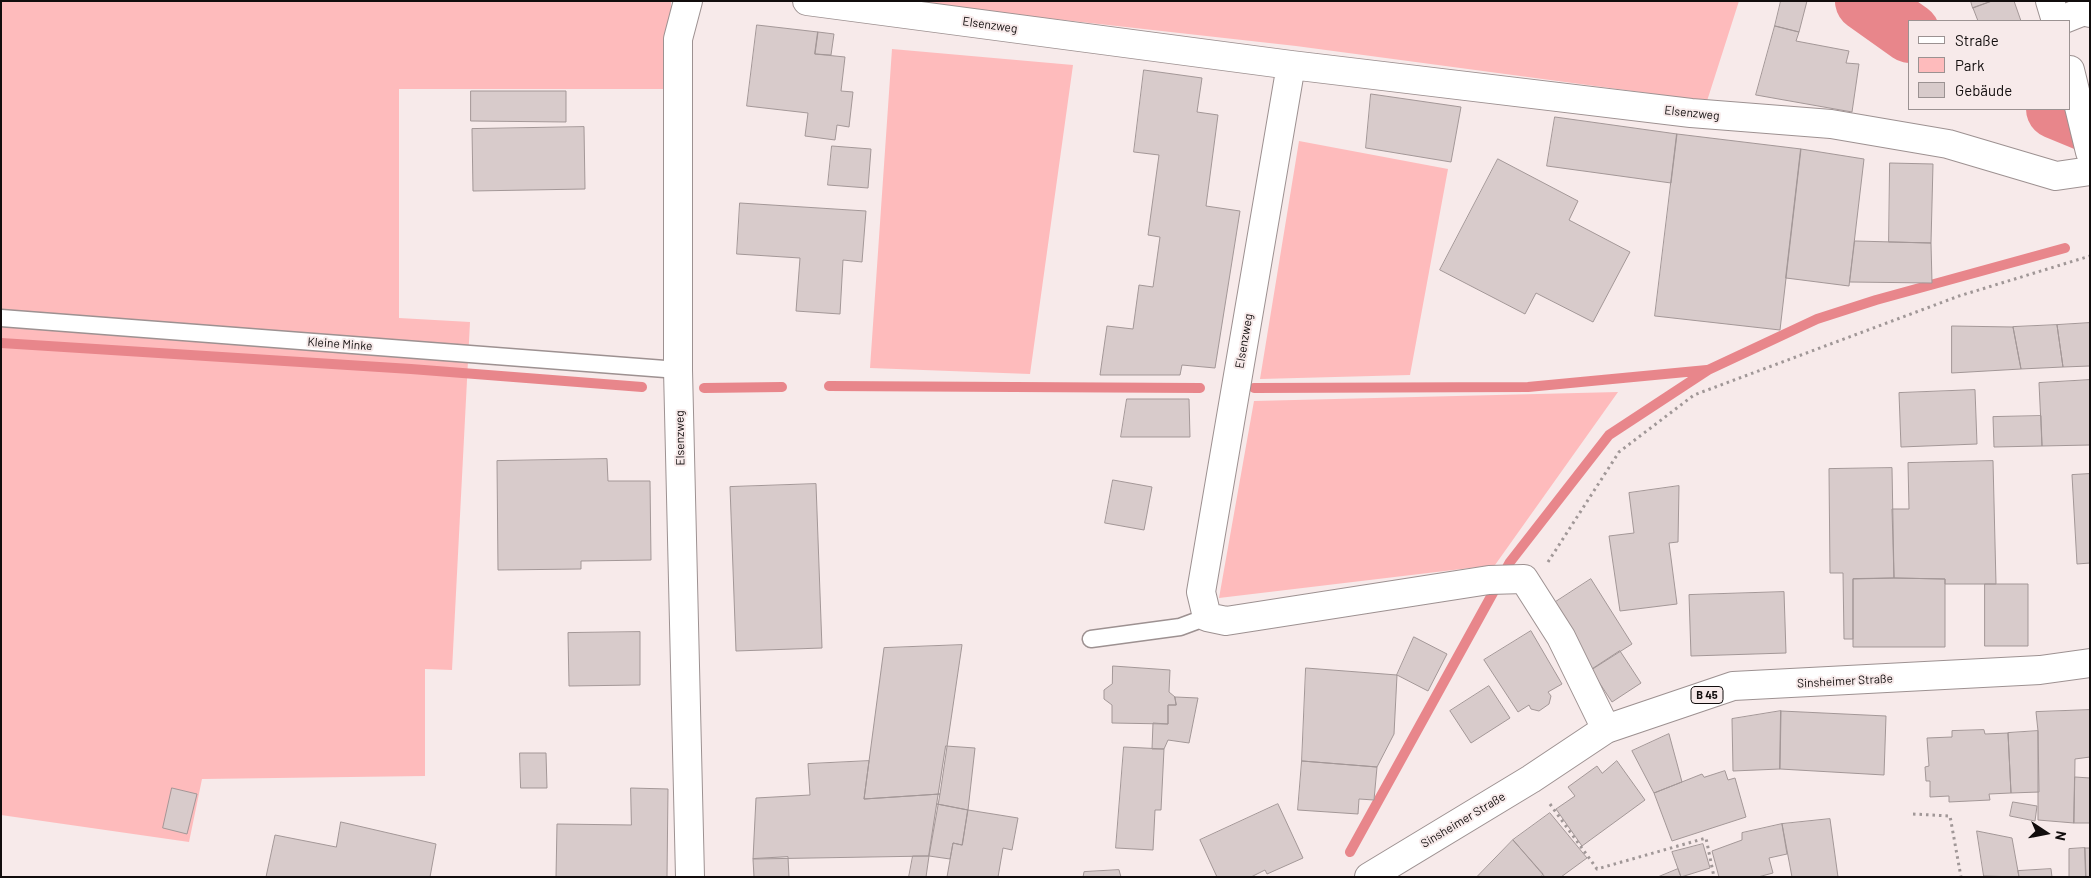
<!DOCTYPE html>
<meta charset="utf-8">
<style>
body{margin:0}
#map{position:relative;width:2091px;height:878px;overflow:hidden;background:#f7eaea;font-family:Barlow,sans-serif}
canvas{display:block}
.frame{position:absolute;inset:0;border:2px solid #110d0d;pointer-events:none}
.legend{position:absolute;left:1908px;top:20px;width:162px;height:90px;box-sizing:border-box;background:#f7eaea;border:1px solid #9b9292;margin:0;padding:6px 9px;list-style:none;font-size:15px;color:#110d0d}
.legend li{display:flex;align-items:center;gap:10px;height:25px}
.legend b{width:25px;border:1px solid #9b9292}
.north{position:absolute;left:2021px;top:808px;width:50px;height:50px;-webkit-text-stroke:4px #f7eaea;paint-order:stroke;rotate:101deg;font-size:14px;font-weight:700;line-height:20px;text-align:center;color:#110d0d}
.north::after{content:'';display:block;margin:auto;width:18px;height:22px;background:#110d0d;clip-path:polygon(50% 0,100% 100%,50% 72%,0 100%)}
</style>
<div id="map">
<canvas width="2091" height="878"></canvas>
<div class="frame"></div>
<ul class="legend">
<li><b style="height:6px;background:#fff"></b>Straße</li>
<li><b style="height:14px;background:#febbbc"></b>Park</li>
<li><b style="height:14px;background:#d8cbcb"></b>Gebäude</li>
</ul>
<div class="north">N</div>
</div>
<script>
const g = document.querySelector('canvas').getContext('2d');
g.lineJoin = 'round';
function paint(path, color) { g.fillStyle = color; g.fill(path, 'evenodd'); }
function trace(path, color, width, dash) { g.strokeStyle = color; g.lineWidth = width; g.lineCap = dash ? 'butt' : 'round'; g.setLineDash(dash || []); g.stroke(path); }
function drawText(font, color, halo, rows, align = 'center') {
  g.font = font + ' Barlow,sans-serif'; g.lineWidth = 4; g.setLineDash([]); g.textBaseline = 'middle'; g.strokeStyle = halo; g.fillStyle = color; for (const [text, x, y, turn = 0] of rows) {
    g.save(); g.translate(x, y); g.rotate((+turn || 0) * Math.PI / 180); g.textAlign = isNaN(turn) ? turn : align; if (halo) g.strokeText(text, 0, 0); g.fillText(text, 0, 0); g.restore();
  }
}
paint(new Path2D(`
 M1,1H671V89H399V318L470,322L452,670L425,669V776L202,779L189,842L1,815Z
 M893,1H1739L1707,101L1296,46Z
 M892,49L1073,65L1030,374L870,368Z
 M1299,141L1448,169L1410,375L1260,379Z
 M1618,392L1495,565L1219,598L1254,401Z`), '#febbbc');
trace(new Path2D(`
 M1,343L411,369L642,387
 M829,386L1200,388
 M704,388L782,387
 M1254,388L1528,387L1707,370
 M1350,852L1510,562L1609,435L1708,370L1817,319L1876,300L2065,248`), '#e8868b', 10);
trace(new Path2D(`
 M1865,1L1910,33
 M2056,109L2090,123`), '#e8868b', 60);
const building = new Path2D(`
 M1781,1H1807L1799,32L1775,26Z
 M1971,1H1992L1973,8Z
 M1992,1H2014L2021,21H1978L1973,8Z
 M757,25L818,32L815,54L845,57L841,91L853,92L849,127L837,125L835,140L805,136L808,113L747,106Z
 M1775,26L1799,32L1796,41L1849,51L1846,63L1859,64L1852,112L1756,95Z
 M818,32L834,34L831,55L815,54Z
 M1144,70L1202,78L1197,112L1218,115L1206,206L1240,211L1215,368L1182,365L1180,375H1100L1107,326L1133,329L1139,285L1153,287L1160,237L1148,235L1159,155L1134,152Z
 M471,91H566V122L471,121Z
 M1371,94L1461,107L1451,162L1366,148Z
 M1555,117L1677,134L1671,183L1547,166Z
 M584,127L585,189L473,191L472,129Z
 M1677,134L1801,149L1780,330L1655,316Z
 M832,146L871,149L868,188L828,185Z
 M1801,149L1864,159L1849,286L1786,278Z
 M1498,159L1578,201L1569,220L1630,252L1593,322L1536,293L1525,314L1440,270Z
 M1890,163L1933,164L1931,243L1889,242Z
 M740,203L866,211L862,262L843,260L840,314L796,311L800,258L737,254Z
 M1855,241L1931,243L1932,283L1850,282Z
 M2090,323V366L2063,367L2057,325Z
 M2057,325L2063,367L2021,369L2013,327Z
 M1952,326L2013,327L2021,369L1952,373Z
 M2090,380V445L2042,446L2039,383Z
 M1975,390L1977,444L1901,447L1899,393Z
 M1127,399H1189L1190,437H1121Z
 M2041,416L2042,446L1994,447L1993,417Z
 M607,459L608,481H650L651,560L581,561V569L498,570L497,461Z
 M1993,461L1996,584H1945V579L1894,578L1892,509H1909L1908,463Z
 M1892,468L1894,578L1853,579V639H1844L1843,573H1830L1829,469Z
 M2090,474V563L2077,564L2072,475Z
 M1113,480L1152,487L1144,530L1105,523Z
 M816,484L822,648L736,651L730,487Z
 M1679,486L1678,542L1669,543L1677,604L1620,611L1609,536L1634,533L1629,493Z
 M1894,578L1945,579V647H1853V579Z
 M1591,579L1632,644L1591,670L1551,605Z
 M1985,584H2028V646H1985Z
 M1784,592L1786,653L1691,656L1689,595Z
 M1531,631L1562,684L1548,692L1551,696L1549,704L1539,711L1531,709L1529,705L1518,712L1484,660Z
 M640,632V685L569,686L568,633Z
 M1414,637L1447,654L1428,691L1397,675Z
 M962,645L940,794L864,799L884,648Z
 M1620,651L1641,683L1612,702L1591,670Z
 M1113,666L1170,670L1169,692L1175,697L1176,705H1168V724L1112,723V705L1104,699V690L1112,684Z
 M1306,668L1397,675L1394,734L1377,767L1302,761Z
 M1489,686L1510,718L1471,743L1450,711Z
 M1175,697L1198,698L1189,743L1168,740L1164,749H1152L1153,723L1168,724V705H1176Z
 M2090,710V757L2075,759L2074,823L2038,820V731L2036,712Z
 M1781,711L1780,769L1733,771L1732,719Z
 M1781,711L1886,716L1884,775L1780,769Z
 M1984,730L1985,734L2008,733L2011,793L1989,794L1990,800L1949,802V796L1930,797V781H1926L1925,767L1929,766L1927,738L1952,737V731Z
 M2038,731L2039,792L2011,793L2008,733Z
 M1669,734L1682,782L1654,793L1632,751Z
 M946,746L975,748L968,810L937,804Z
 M1124,747L1164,749L1161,810H1155L1153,850L1116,848Z
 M520,753H546L547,788H521Z
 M869,761L864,799L940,794L929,856L753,859L756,798L810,795L808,764Z
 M1302,761L1377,767L1374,800L1359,799L1358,814L1298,810Z
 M1617,761L1645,800L1582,846L1556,809L1575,796L1568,787L1597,766L1602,773Z
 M1725,771L1728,780L1735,778L1746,817L1672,841L1654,793L1702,774L1704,777Z
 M2075,777L2090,778V823H2074Z
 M172,788L197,794L187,834L163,828Z
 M631,788L668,789L667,877H556L557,824L631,825Z
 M2013,802L2037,806L2035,821L2010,816Z
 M937,804L968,810L962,845L953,843L950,859L929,856Z
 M1278,804L1303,858L1267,874L1265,870L1251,877H1217L1200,840Z
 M968,810L1018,818L1012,850L1003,848L998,877H947L953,843L962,845Z
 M1550,813L1587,858L1561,877H1545L1513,840Z
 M1830,819L1838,877H1792L1782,824Z
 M341,822L436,844L430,877H266L275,835L336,847Z
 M1782,824L1787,854L1769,858L1773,873L1758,877H1719L1712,851L1742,840V833Z
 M1977,831L2012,838L2019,877L1984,876Z
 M1513,840L1543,874L1541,877H1477Z
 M1703,844L1710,868L1681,877L1672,852Z
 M2085,848L2086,877H2069V849Z
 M2085,848H2090V877H2086Z
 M913,856H929L926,877H909Z
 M788,857L789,877H754L753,859Z
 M1678,869L1681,877H1658Z
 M2051,869L2052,877H2019L2018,871Z
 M1119,870L1121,877H1083L1084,872Z`);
paint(building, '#d8cbcb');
trace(building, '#a39797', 1);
const lane = new Path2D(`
 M1,318L678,370
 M1091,639L1180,627L1207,617`);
const street = new Path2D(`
 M688,1L678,39V370L690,877
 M807,1L1291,65L1691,113L1831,124L1948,144L2056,176L2090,171
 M2059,21L2084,11L2090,13
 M1291,65L1201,592L1207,617L1226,621L1489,580L1524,579L1561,637L1606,729`);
const secondary = new Path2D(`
 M2050,1L2056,21
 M2070,70L2090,152`);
const primary = new Path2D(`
 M1369,877L1531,779L1606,729L1733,686L2040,670L2090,663`);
trace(lane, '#9d9191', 19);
trace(street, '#9d9191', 30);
trace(secondary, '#9d9191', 30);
trace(primary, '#9d9191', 30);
trace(new Path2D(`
 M1548,562L1619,452L1694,395L1959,296L2090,256
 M1550,804L1597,869L1706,838L1714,877
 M1913,814L1950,816L1961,877`), '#a09797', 3, [2.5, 4]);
trace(lane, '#fff', 16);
trace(street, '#fff', 28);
trace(secondary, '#fff', 28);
trace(primary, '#fff', 28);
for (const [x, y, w] of [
 [1707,695,32]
]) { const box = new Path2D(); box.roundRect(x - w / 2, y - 8.5, w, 17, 4); g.fillStyle = '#f7eaea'; g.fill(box); trace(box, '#110d0d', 1); }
drawText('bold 11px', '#110d0d', null, [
 ["B 45",1707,695]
]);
drawText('12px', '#110d0d', '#f7eaea', [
 ["Elsenzweg",990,25,8],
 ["Elsenzweg",1692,113,6],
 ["Elsenzweg",1244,341,-80],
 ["Kleine Minke",340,344,4],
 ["Elsenzweg",680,438,-91],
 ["Sinsheimer Straße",1845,681,-3],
 ["Sinsheimer Straße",1463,820,-31]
]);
</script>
